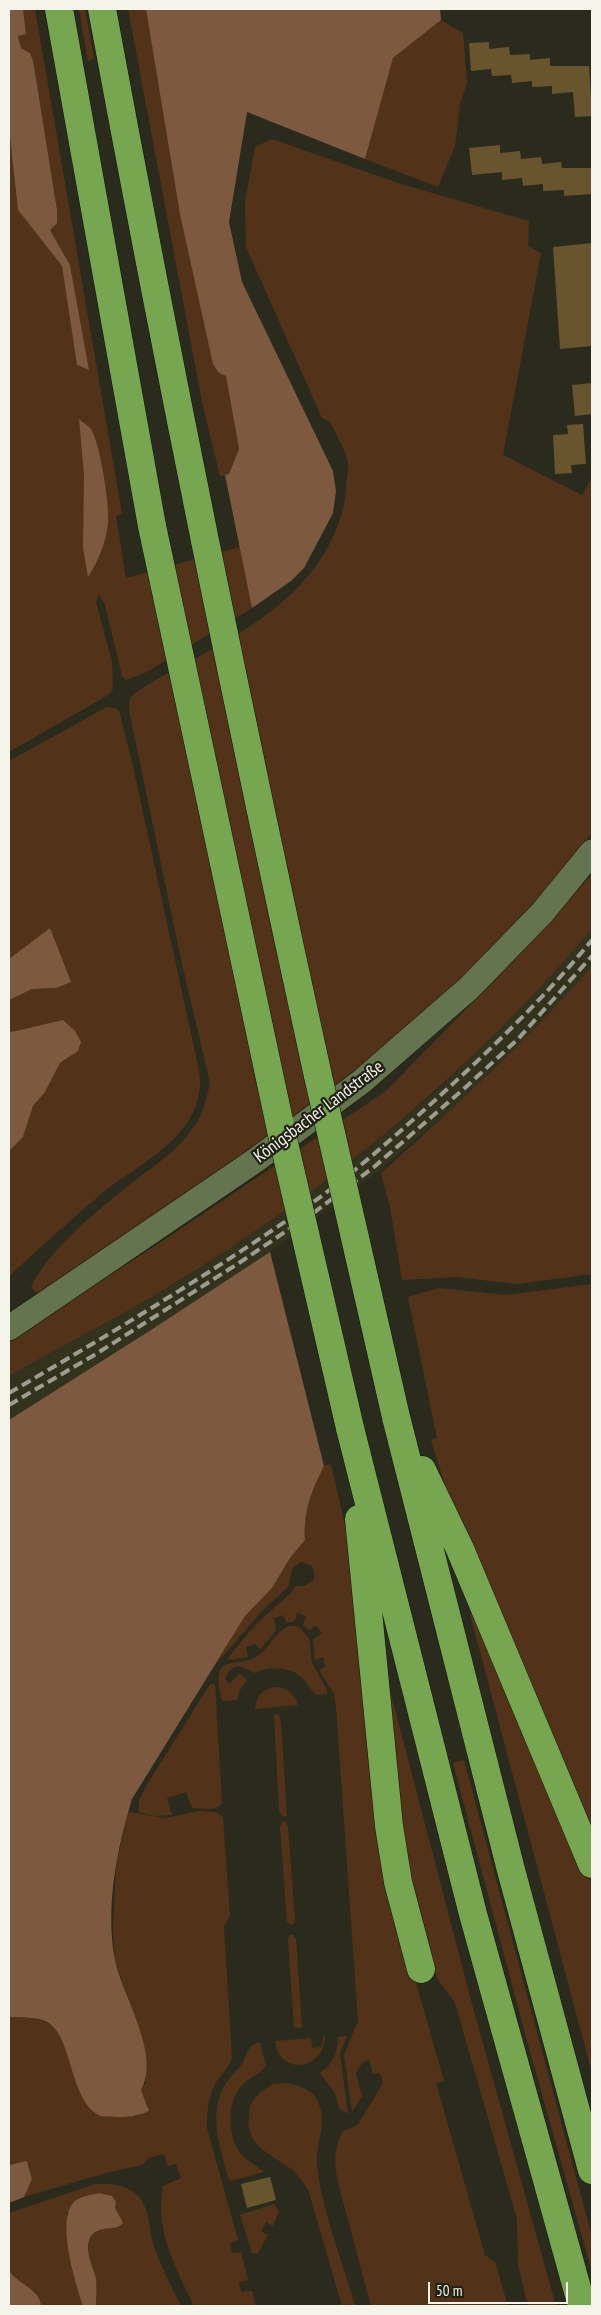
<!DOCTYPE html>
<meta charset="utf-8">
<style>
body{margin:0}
#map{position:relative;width:601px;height:2315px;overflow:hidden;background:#2b2b1d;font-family:"PT Sans Narrow",sans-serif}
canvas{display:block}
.frame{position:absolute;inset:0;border:10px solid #f4f4eb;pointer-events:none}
.scale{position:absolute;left:428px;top:2282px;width:140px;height:22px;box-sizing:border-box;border:2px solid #f4f4eb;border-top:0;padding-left:6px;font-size:15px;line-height:18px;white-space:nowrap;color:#f4f4eb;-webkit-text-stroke:4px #212113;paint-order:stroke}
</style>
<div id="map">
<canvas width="601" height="2315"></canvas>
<div class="frame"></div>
<div class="scale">50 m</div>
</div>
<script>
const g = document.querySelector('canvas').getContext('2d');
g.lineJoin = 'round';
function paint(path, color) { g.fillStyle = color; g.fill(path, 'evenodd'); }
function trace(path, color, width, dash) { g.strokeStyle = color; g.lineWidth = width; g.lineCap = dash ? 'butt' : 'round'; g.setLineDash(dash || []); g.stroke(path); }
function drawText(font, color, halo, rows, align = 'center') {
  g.font = font + ' "PT Sans Narrow",sans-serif'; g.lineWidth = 4.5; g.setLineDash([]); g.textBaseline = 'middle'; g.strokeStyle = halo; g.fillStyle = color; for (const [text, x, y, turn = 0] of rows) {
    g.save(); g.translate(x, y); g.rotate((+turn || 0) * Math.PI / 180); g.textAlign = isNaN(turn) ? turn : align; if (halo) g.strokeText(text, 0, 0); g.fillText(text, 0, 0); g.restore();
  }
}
paint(new Path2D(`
 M592,929V966L589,970L536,1029L473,1091L380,1170L270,1252L154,1328L9,1420V1376L174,1284L265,1225L368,1148L442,1086L531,998Z`), '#32321d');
paint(new Path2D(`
 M23,9H35L122,514L116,516L126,578L240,547L252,608L147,672L126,680L122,676L105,605L99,594L96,602L112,662L113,689L108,695L9,752V128L18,210L62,266L77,365L89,370L70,265L50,230L57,210L33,60L30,53L21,48L18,35L26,33ZM79,420L91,429L99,454L107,499L84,476Z
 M79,9H85L94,59L88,61Z
 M128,9H146L160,87L219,373L226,376L239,449L229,474L220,476L203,407Z
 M441,20L463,33L467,83L460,104L455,146L438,187L365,159L393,58Z
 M272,139L401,184L529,221L528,246L541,253L503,455L582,495L592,478V833L531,912L425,1015L250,1152L38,1294L31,1287C48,1250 100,1208 133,1182C157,1164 181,1148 197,1122C204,1110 207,1096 210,1083L180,955L131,720C126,696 130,696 149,684C217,645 294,614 331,541C340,522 345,507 346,487C346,479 349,471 348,464C346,450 336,434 330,422L322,418L246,247L245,201L255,147Z
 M107,707L116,708L119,711L132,762L195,1052C197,1060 199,1069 200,1078C202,1138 138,1163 100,1195C69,1221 39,1249 9,1276V1151L23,1137L33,1106L45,1092L60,1063L72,1056L31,1027L11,1032L9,1029L10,998L32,989L56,988L50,928L9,959V761Z
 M592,874V929C474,1069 330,1189 173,1284C119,1317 63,1345 9,1376V1341L170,1236L386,1091L529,945Z
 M592,966V1274L517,1284L456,1277L402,1280L390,1207L381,1173C455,1107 527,1041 592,966Z
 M592,1284V1844L455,1517L431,1440L437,1438L408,1297L439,1288L506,1295Z
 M331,1464L346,1530L413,1972L444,2081L436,2083L485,2255L495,2262L508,2306H371L339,2186C334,2167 333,2149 343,2131L355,2127L359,2123L383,2083L380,2073L373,2074L369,2060L362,2063L356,2073L362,2096L352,2112L344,2055L358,2021L336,1707L334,1694L319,1670L325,1667L323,1657L315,1660L313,1640L322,1633L316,1626L309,1630L303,1625L306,1616L297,1613L295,1621L286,1623L284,1615L274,1618L276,1630L260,1650L256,1644L246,1647L248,1657L229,1660L228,1658L255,1625L292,1592L295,1586H304L313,1581L315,1576L312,1566L302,1562L293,1567L288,1587L262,1611L216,1664L245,1616L272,1588L290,1558L305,1540C303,1512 312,1490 324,1466Z
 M470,1614H475L592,1885V2073Z
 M288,1626H298L309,1638L312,1663L327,1690V1694L317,1695C310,1690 307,1682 301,1677C290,1666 267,1666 254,1673C241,1665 232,1661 225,1679L230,1684L239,1673L247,1680L240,1690L237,1700L223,1701L221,1699C220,1690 216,1676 221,1668C227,1661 245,1663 254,1658C268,1651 274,1633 288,1626Z
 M386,1675L472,2004L556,2306H528L518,2265L517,2219L455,2003L438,1980L406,1883Z
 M210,1684H215L222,1803C217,1812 202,1808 192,1808L186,1792L167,1798L172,1815L154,1816L139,1812V1800L148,1783Z
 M274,1687C287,1687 294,1693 298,1705L255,1709C256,1697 262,1690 274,1687Z
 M274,1714L279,1715L281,1723L287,1816H282L279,1810Z
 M464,1760L592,2237V2272L526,2037L453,1763Z
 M199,1811L216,1812L223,1817L230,1916L224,1927L232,2057C230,2066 223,2073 217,2081C208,2095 207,2111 207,2128L238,2240L230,2243L232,2253L241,2252L248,2280L239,2282L241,2292L252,2291L256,2306H194C175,2266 155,2232 163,2186L181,2178L176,2164L168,2166L164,2154L148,2158L143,2165L109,2172L24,2197L32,2179L28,2162L9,2165V2017C21,2018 36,2017 48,2023C63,2030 73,2073 79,2089L135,2116L149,2111L141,2090L146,2082L137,2024L115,1960L113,1929L116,1866L128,1812L165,1818Z
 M282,1821H285L288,1826L295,1921L292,1925L287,1922L280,1827Z
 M289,1935H293L296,1939L302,2026L301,2028L294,2027L288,1942Z
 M323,2036H325C324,2071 279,2076 275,2041L311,2038L312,2048L322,2047Z
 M347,2036L340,2054L348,2114L339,2108L335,2093L320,2073C332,2065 338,2053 338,2037Z
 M256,2043H260L266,2065C261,2074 249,2078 242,2085C226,2103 227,2138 242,2155C249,2162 257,2166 264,2172L231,2181L228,2178C220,2145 207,2115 226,2083C230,2076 237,2071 241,2065C247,2057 246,2048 256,2043Z
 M287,2083C300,2085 313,2090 318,2102C328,2124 315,2144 317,2166C322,2211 343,2262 355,2306H342L308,2189L294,2171L260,2148L252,2137L248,2126L250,2106L259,2093L273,2084Z
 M95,2184C118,2183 140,2187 147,2213C150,2223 150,2233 153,2243C160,2265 171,2285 181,2306H96C96,2297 97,2287 96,2278C93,2265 81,2243 95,2233C103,2227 112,2228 121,2226L67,2212C66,2245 74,2276 83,2306H9V2213Z
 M274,2204L279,2211L273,2226L266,2222L261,2231L268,2235L258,2253H252L240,2215Z`), '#523319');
paint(new Path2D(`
 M9,9H23L26,34L18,36L21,48L30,53L33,60L57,210V223L50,230L70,265L89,370L77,365L62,266L18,210L9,128Z
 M146,9H440L441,20L393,58L365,159L247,112L229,222L242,282L333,471L336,491L333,513L304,568L291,581L252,608L225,475L229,474L239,449L226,376L219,373L213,364L180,214Z
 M79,419C82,422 88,425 91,429C100,443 110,506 108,523C106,543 98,561 88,577L83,548L84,476Z
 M50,928L71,982L56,988L32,989L9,1000V959Z
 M63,1020L75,1031L81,1042L78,1051L60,1063L45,1092L33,1106L23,1137L9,1151V1029L11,1032Z
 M270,1252L324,1466C312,1490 303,1512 305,1540L290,1558L272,1588L245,1616L132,1799C117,1849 105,1907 115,1960C123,1997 161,2055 141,2090L149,2111C138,2116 128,2117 116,2117C112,2116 105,2117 101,2116C70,2103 73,2041 50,2024C40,2016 21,2018 9,2017V1420L154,1328Z
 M27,2161L32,2179L24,2197L9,2203V2165Z
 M99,2193L112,2196L116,2202L115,2208L123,2223C116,2231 103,2226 94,2233C81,2244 93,2266 96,2278C97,2287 96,2297 96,2306H83C76,2284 54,2217 76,2200C83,2196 91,2195 99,2193Z
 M9,2271C18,2284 40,2289 41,2306H9Z`), '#7d5a3f');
paint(new Path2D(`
 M489,42V49L509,47L510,55L530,54V60L550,58V66H589L592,116L575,117L573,92L552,94V86L532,87V81L512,83L511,75L492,76L491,69L471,71L469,43Z
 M500,145V153L520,151L521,159L541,157L542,164L561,162L562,168H592V194L564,196V190L543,191V184L523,186L522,178L502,180V172L472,175L469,148Z
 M592,243V346L560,349L553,247Z
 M592,383V414L575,416L572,385Z
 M583,424L586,464L571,465L572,473L555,474L553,435L568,434L567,425Z
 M270,2177L276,2200L247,2208L241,2184Z`), '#68552e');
const secondary = new Path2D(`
 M9,1328L256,1160L361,1082L469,988L542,913L592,852`);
const motorway = new Path2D(`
 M59,9L152,526L281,1130
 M102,9C168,366 240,721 318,1076
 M396,1417L511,1870L592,2170
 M350,1428L473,1914L582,2306
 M422,1470L460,1549L592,1864
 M359,1519L389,1826L398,1882L421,1969`);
trace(secondary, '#131306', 26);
trace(motorway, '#131306', 29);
trace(secondary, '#64744e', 25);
trace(motorway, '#76a64f', 28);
trace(new Path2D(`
 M9,1393C112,1333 215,1271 312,1203C351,1175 387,1143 423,1111C483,1057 541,1002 592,940
 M9,1405L96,1354L239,1263L316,1211L374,1167L467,1086L518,1039L592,956`), '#9c9c91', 4, [10, 5]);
const motorwayBridge = new Path2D(`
 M318,1076L396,1417
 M281,1130L350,1428`);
trace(motorwayBridge, '#131306', 29, []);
trace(motorwayBridge, '#76a64f', 28);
drawText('18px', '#f4f4eb', '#212113', [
 ["Königsbacher Landstraße",319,1112,-37]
]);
</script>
